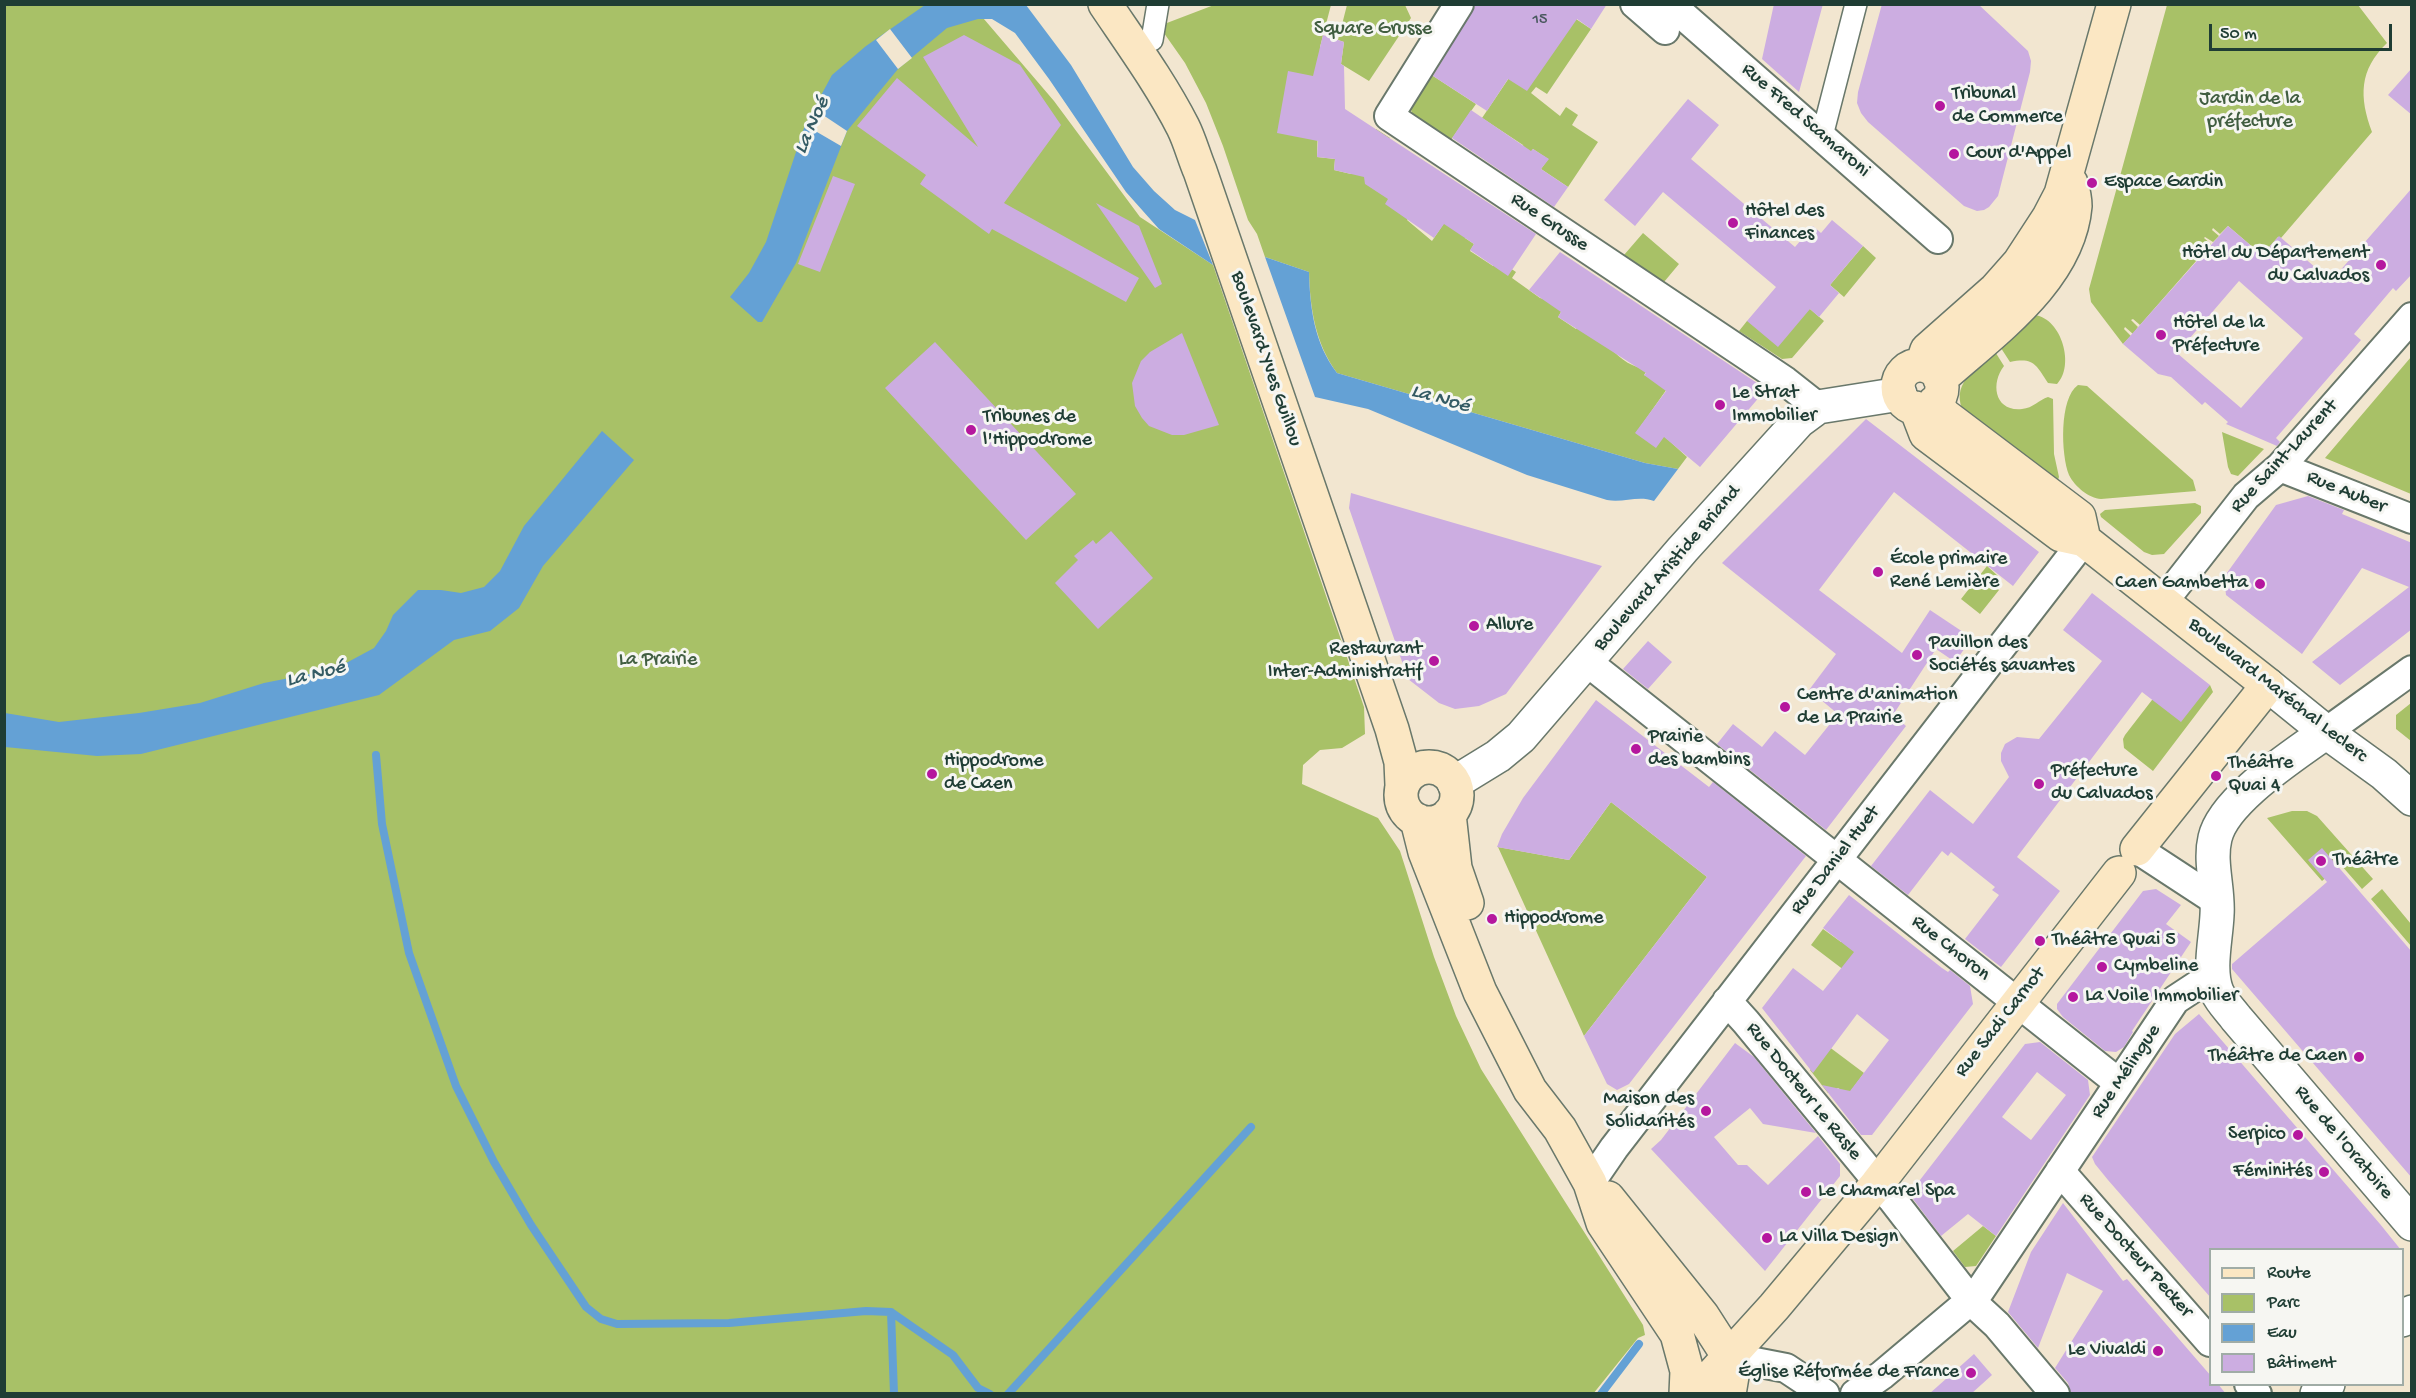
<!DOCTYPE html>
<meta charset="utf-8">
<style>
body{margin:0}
#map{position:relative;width:2416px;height:1398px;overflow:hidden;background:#f2e6d0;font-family:"Gochi Hand",sans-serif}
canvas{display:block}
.frame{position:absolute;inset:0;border:6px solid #1f3d34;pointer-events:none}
.legend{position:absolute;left:2209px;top:1248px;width:195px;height:138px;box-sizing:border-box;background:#f6f6f2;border:2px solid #a0aca6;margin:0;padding:8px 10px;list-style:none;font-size:18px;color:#1f3d34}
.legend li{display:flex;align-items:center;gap:12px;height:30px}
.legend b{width:30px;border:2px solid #a0aca6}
.scale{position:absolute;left:2209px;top:24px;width:183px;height:27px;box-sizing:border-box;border:3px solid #1f3d34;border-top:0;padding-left:8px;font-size:18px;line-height:21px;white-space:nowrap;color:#1f3d34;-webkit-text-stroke:4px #f6f6f2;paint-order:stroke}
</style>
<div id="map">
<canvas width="2416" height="1398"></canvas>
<div class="frame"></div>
<ul class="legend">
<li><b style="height:8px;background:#fbe7c3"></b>Route</li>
<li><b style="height:16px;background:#a8c167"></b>Parc</li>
<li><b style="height:16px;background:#64a1d5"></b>Eau</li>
<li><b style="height:16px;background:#ccade1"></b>Bâtiment</li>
</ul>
<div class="scale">50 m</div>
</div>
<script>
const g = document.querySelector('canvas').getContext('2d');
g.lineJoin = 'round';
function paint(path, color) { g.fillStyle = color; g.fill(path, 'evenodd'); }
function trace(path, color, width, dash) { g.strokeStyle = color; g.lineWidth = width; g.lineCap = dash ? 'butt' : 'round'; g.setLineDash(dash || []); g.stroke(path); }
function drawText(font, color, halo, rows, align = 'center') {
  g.font = font + ' "Gochi Hand",sans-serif'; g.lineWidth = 6; g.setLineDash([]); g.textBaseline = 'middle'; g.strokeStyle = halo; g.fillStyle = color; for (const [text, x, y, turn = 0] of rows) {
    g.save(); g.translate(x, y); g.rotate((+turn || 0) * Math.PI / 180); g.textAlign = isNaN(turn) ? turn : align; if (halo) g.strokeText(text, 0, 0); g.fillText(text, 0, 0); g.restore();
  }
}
paint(new Path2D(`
 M5,5H972L1054,101L1140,217L1213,265L1364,707L1365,734L1342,748L1320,750L1303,765L1302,784L1378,818L1400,851L1434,957L1456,1016L1481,1069L1643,1325L1645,1335L1638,1338L1593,1394H5Z
 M1214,5H1331L1320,47L1317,157L1335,159L1334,170L1351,174L1358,156L1376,129L1390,138L1365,179L1415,208L1407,220L1432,241L1466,190L1465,238L1474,244L1470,251L1493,266L1498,260L1516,272L1512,278L1540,298L1565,305L1558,317L1576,329L1587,314C1601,336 1618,367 1648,369L1644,375L1669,386L1636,433L1664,436L1687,457L1678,469L1645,463L1337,373C1315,343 1310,308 1309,272L1265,257L1257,234L1248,220L1223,146L1206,103L1185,63L1159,26Z
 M1347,5H1405L1411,18L1369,81L1341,64L1344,42L1338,40Z
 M2167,5H2358L2387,43C2359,70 2359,97 2372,132L2281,238L2278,237L2262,255L2228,226L2220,234L2213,228L2212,230L2219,236L2213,242L2205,237L2204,238L2211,244L2140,325L2133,319L2131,320L2138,327L2133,334L2125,327L2124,329L2131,336L2123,344L2091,302L2089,289Z
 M1576,19L1591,29L1547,94L1536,87L1531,93L1560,116L1566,107L1578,115L1572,125L1598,142L1568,187L1541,169L1548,159L1533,149L1526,159L1523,145L1482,118L1513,72Z
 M1430,74L1476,104L1451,140L1412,114L1410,104Z
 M1643,233L1679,264L1664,282L1624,255Z
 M1863,246L1876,258L1844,297L1830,285Z
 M1810,309L1824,321L1792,358L1782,359L1739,331L1747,321Z
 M2035,315C2062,319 2075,366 2057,384L2048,383C2036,365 2034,357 2010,362L1999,345Z
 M1994,350L2004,366C1990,384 1995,412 2022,409C2033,408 2039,400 2048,397L2053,399L2054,454L2059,477L2057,483L1965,414C1948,386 1976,368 1994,350Z
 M2411,357V494L2325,458Z
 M2078,385L2087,386L2193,480L2196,491L2101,499C2089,498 2075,487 2069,475C2061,455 2059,398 2078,385Z
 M2222,432L2264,449L2238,476L2231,474L2228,467Z
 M2195,503L2201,506V513L2164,554L2152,555L2144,552L2101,517L2100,514L2105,510Z
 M1987,566L1998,576L1992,583L1999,590L1980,614L1961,599Z
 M2210,685L2213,692L2153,771L2124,748L2123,739L2125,735L2152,700Z
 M2411,703V741L2396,729V715Z
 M1611,802L1707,877L1584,1036L1498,847L1569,860Z
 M2292,811H2307L2317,816L2373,879L2362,889L2341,865L2322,881L2267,818Z
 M2382,889L2411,924V946L2371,899Z
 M1823,929L1841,942L1845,937L1872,959L1857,980L1811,945Z
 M1828,1046L1864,1073L1848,1095L1838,1088L1828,1093L1810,1070Z
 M1983,1226L1996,1236L1976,1266L1965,1267L1953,1251Z`), '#a8c167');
paint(new Path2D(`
 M925,5H1026L1071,65L1133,167L1154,191L1175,210L1195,220L1213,265L1159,229L1126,192L1049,79L1015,33L992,19H978L947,28L898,69L847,131L796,263L762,322H758L730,297L749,273L766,242L805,125L832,75L866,46Z
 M1265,257L1309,272C1310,308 1314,343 1337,373L1645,463L1678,469L1654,501C1638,495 1624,503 1607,500L1527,475L1368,409L1315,397Z
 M602,431L634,460L543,566L519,608L490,631L454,640L379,695L141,754L97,756L5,747V713L59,722L139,713L200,703L264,683L335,669L374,648L386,631L393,615L418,590H441L461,593L484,587L500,571L524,526Z`), '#64a1d5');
paint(new Path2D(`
 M890,29L912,58L898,69L876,40Z
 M814,109L847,131L841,146L805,125Z`), '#f2e6d0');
trace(new Path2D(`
 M376,755L382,824L409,953L456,1086L494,1162L531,1225L586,1307L601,1319L617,1324L729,1323L866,1311L891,1312L953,1355L978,1388L990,1394
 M891,1312L894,1394
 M1008,1394L1251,1127
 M1601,1394L1639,1344`), '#64a1d5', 8);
paint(new Path2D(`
 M1476,4H1607L1591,29L1577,19L1527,91L1508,79L1487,111L1433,76Z
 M1774,4H1823L1799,92L1762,59Z
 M1882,4H1978L2028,51L2031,61L2030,72L1998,196L1989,207L1984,210L1977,211L1964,206L1868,122L1861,113L1857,103L1858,92Z
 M964,35L1020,65L1061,125L1004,203L1139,278L1126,302L992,229L989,234L920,184L926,175L857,126L897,78L978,147L923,57Z
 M1323,35L1344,42L1341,64L1344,66L1345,109L1536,234L1508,276L1470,250L1474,244L1444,224L1434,238L1385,204L1388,199L1365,184L1364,177L1334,170L1335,159L1317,157L1318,141L1277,133L1288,71L1313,76Z
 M2412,68V115L2388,95Z
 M1688,99L1719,125L1691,159L1795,247L1813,226L1821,233L1832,220L1863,246L1830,285L1839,293L1819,317L1810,309L1778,347L1747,321L1776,287L1663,192L1635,226L1604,200Z
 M1471,110L1531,151L1533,149L1549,159L1541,169L1568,187L1554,207L1452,138Z
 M833,176L855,184L820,272L798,264Z
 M2412,188V274L2396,291L2393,288L2354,334L2361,340L2276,438L2280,442L2277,446L2226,424L2228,422L2205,402L2202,405L2171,377L2158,374L2123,344L2228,226L2262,255L2279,236L2331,281ZM2239,281L2303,338L2241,408L2177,353Z
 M1096,203L1139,226L1162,284L1155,288Z
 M1560,252L1760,385L1761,395L1700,467L1664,437L1656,448L1635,433L1666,391L1644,375L1646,373L1558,317L1561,312L1529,290Z
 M1182,333L1219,425L1184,435H1172L1149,426L1142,418L1135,406L1132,383L1141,361L1150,352Z
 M935,342L1076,494L1026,540L885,388Z
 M1866,419L2039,552L2013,586L1894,492L1857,540L1819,590L1902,653L1930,610L1972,638L1955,662L1936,649L1893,715L1906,726L1826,830L1717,744L1733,724L1762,747L1775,731L1805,755L1838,714L1809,690L1836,654L1722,563Z
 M1351,493L1602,566L1506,694L1479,706L1455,709L1439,703L1408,679L1349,508Z
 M2308,496L2344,510L2342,514L2412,543V629L2340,685L2312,662L2409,587L2362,568L2302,654L2226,595L2224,577L2276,505Z
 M1111,531L1153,578L1098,629L1055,583L1078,560L1074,556L1093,540L1096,544Z
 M2092,593L2210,685L2181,722L2142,692L2017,857L2060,891L2001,967L1965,939L1999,895L1992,890L1995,887L1951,852L1948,856L1942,851L1908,895L1871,866L1930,790L1973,824L2009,777L2001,761V753L2005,744L2017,737L2039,739L2102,661L2063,630Z
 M1648,641L1672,662L1648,689L1623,669Z
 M1596,700L1709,787L1713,782L1806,856L1629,1084L1617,1090L1607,1084L1584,1036L1707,877L1611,802L1569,860L1497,847L1502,834L1523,798Z
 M2322,848L2412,952V1178L2232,969V964L2327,882L2308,860Z
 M2156,889L2181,905L2166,924L2191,942L2132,1031L2133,1032L2124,1047L2116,1052L2105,1051L2063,1017L2057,1009V1004L2143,891Z
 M1849,895L1942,968L1948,972L1950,970L1970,986L1973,1004L1872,1135H1861L1822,1085L1850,1091L1889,1040L1857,1014L1813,1073L1762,1008L1793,968L1823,991L1854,952L1823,928Z
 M2199,1014L2380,1224L2401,1250H2211V1298L2108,1180L2095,1164L2092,1157L2175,1034Z
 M2040,1042L2088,1080L2090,1095L1996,1236L1968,1214L1941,1236L1913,1199V1189L2025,1044ZM2037,1072L2066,1095L2031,1140L2002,1117Z
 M1735,1043L1754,1057L1816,1133L1763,1124L1750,1108L1714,1137L1738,1165H1747L1768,1185L1818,1136L1840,1164V1176L1765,1271L1651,1149L1661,1140Z
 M2063,1203L2123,1281L2127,1279L2211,1376V1384H2218L2226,1394H2071L2068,1383L2055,1368L2103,1291L2067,1273L2038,1348L2008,1312L2031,1252Z
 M1974,1354L1992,1375L1971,1394H1929Z`), '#ccade1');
const pedestrian = new Path2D(`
 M1152,40L1158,4
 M1822,136L1856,4`);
const minor = new Path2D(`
 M1459,4L1389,116L1785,381L1818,407
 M1635,4L1665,30
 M1670,4L1938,239
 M2280,467L2412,519
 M2163,602L2246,496L2280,467L2412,317
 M1586,661L2119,1083
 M2326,732L2412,670
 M2137,849L2218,902
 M1727,1001L1746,1022L1892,1199L1971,1301L1997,1325L2055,1394
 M2060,1171L2210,1342
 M1590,1183L1614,1148L2084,540
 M1729,1357L1786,1368L1825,1394
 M2249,1384L2257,1394
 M1855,1394L1882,1375L1977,1295L2175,1000L2213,975`);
const tertiary = new Path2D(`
 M2268,685L2326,732L2384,774L2412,799
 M2326,732C2295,755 2224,799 2215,838C2209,863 2219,890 2217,915C2216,939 2208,970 2217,992C2221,1001 2230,1010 2236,1018L2412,1224
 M1454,783L1498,756L1521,737L1683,549L1799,421L1818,407L1900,394
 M2402,1320L2412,1312
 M2317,1394L2328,1384`);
const secondary = new Path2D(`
 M1105,4C1132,44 1161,84 1183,127C1190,141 1194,157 1200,171L1392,729L1401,762L1402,785
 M1922,365L1927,350L1996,289L2019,263L2049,217L2061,194L2114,4
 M1898 387a22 22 0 1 1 44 0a22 22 0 1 1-44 0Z
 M1940,379C1991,333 2069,280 2075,206C2075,198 2073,190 2071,183
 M1935,402L1944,415L2079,517L2084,540
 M1916,408L1926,434L2061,535L2084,540L2268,685L2137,849
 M1401 795a28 28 0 1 1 56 0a28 28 0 1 1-56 0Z
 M1449,814L1455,868L1467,903
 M1417,820L1425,852L1480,992L1530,1090L1560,1129L1590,1183L1603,1223L1677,1334L1687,1371L1686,1394
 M1608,1198L1702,1315L1729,1357L1733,1370L1729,1394
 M1695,1394L1774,1307L1877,1184L2119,873`);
trace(pedestrian, '#69786b', 24);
trace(minor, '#69786b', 32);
trace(tertiary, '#69786b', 36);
trace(secondary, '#69786b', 36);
trace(pedestrian, '#fff', 21);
trace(minor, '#fff', 28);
trace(tertiary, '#fff', 33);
trace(secondary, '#fbe7c3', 33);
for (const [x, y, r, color] of [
 [1940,106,6,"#b5179e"],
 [1954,154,6,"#b5179e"],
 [2092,183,6,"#b5179e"],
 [1733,223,6,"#b5179e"],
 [2381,265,6,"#b5179e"],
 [2161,335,6,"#b5179e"],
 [1720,405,6,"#b5179e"],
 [971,430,6,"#b5179e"],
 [1878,572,6,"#b5179e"],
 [2260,584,6,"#b5179e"],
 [1474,626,6,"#b5179e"],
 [1917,655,6,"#b5179e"],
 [1434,661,6,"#b5179e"],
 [1785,707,6,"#b5179e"],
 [1636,749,6,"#b5179e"],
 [932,774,6,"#b5179e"],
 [2216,776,6,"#b5179e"],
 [2039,784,6,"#b5179e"],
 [2321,861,6,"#b5179e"],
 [1492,919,6,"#b5179e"],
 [2040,941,6,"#b5179e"],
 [2102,967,6,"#b5179e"],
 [2073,997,6,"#b5179e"],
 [2359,1057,6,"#b5179e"],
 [1706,1111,6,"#b5179e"],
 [2298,1135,6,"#b5179e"],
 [2324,1172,6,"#b5179e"],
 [1806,1192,6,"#b5179e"],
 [1767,1238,6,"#b5179e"],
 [2158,1351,6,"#b5179e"],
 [1971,1373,6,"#b5179e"]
]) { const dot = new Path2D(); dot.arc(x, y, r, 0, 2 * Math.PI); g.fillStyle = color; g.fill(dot); trace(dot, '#f6f6f2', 2); }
drawText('16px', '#4a595f', null, [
 ["15",1540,21]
]);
drawText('20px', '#415e41', '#f6f6f2', [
 ["Square Grusse",1373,30],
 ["Jardin de la",2250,100],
 ["préfecture",2250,123],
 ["La Prairie",658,661]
]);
drawText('20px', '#1f3d34', '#f6f6f2', [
 ["Tribunal",1952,95],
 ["de Commerce",1952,118],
 ["Cour d'Appel",1966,154],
 ["Espace Gardin",2104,183],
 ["Hôtel des",1745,212],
 ["Finances",1745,235],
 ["Hôtel du Département",2369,254,"right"],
 ["du Calvados",2369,277,"right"],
 ["Hôtel de la",2173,324],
 ["Préfecture",2173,347],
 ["Le Strat",1732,394],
 ["Immobilier",1732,417],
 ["Tribunes de",983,418],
 ["l'Hippodrome",983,441],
 ["École primaire",1890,560],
 ["René Lemière",1890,583],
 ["Caen Gambetta",2248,584,"right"],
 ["Allure",1486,626],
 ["Pavillon des",1929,644],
 ["Sociétés savantes",1929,667],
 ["Restaurant",1422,650,"right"],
 ["Inter-Administratif",1422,673,"right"],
 ["Centre d'animation",1797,696],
 ["de La Prairie",1797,719],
 ["Prairie",1648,738],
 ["des bambins",1648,761],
 ["Hippodrome",944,762],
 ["de Caen",944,785],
 ["Théâtre",2228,764],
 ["Quai 4",2228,787],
 ["Préfecture",2051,772],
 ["du Calvados",2051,795],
 ["Théâtre",2333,861],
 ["Hippodrome",1504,919],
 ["Théâtre Quai 5",2052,941],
 ["Cymbeline",2114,967],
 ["La Voile Immobilier",2085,997],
 ["Théâtre de Caen",2347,1057,"right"],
 ["Maison des",1694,1100,"right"],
 ["Solidarités",1694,1123,"right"],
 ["Serpico",2286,1135,"right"],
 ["Féminités",2312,1172,"right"],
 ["Le Chamarel Spa",1818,1192],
 ["La Villa Design",1779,1238],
 ["Le Vivaldi",2146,1351,"right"],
 ["Église Réformée de France",1959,1373,"right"]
], 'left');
drawText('20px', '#1f3d34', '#f6f6f2', [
 ["Rue Fred Scamaroni",1805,121,41],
 ["Rue Grusse",1549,223,34],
 ["Boulevard Yves Guillou",1265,359,71],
 ["Rue Saint-Laurent",2285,457,-47],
 ["Rue Auber",2346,493,22],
 ["Boulevard Aristide Briand",1668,569,-49],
 ["Boulevard Maréchal Leclerc",2277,691,38],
 ["Rue Daniel Huet",1836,861,-52],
 ["Rue Choron",1950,949,38],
 ["Rue Sadi Carnot",2001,1023,-52],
 ["Rue Mélingue",2127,1072,-56],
 ["Rue Docteur Le Rasle",1803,1092,51],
 ["Rue de l'Oratoire",2343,1143,50],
 ["Rue Docteur Pecker",2135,1256,48]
]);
drawText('italic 21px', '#345b64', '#f6f6f2', [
 ["La Noé",813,126,-66],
 ["La Noé",1440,400,16],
 ["La Noé",316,675,-14]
]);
</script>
